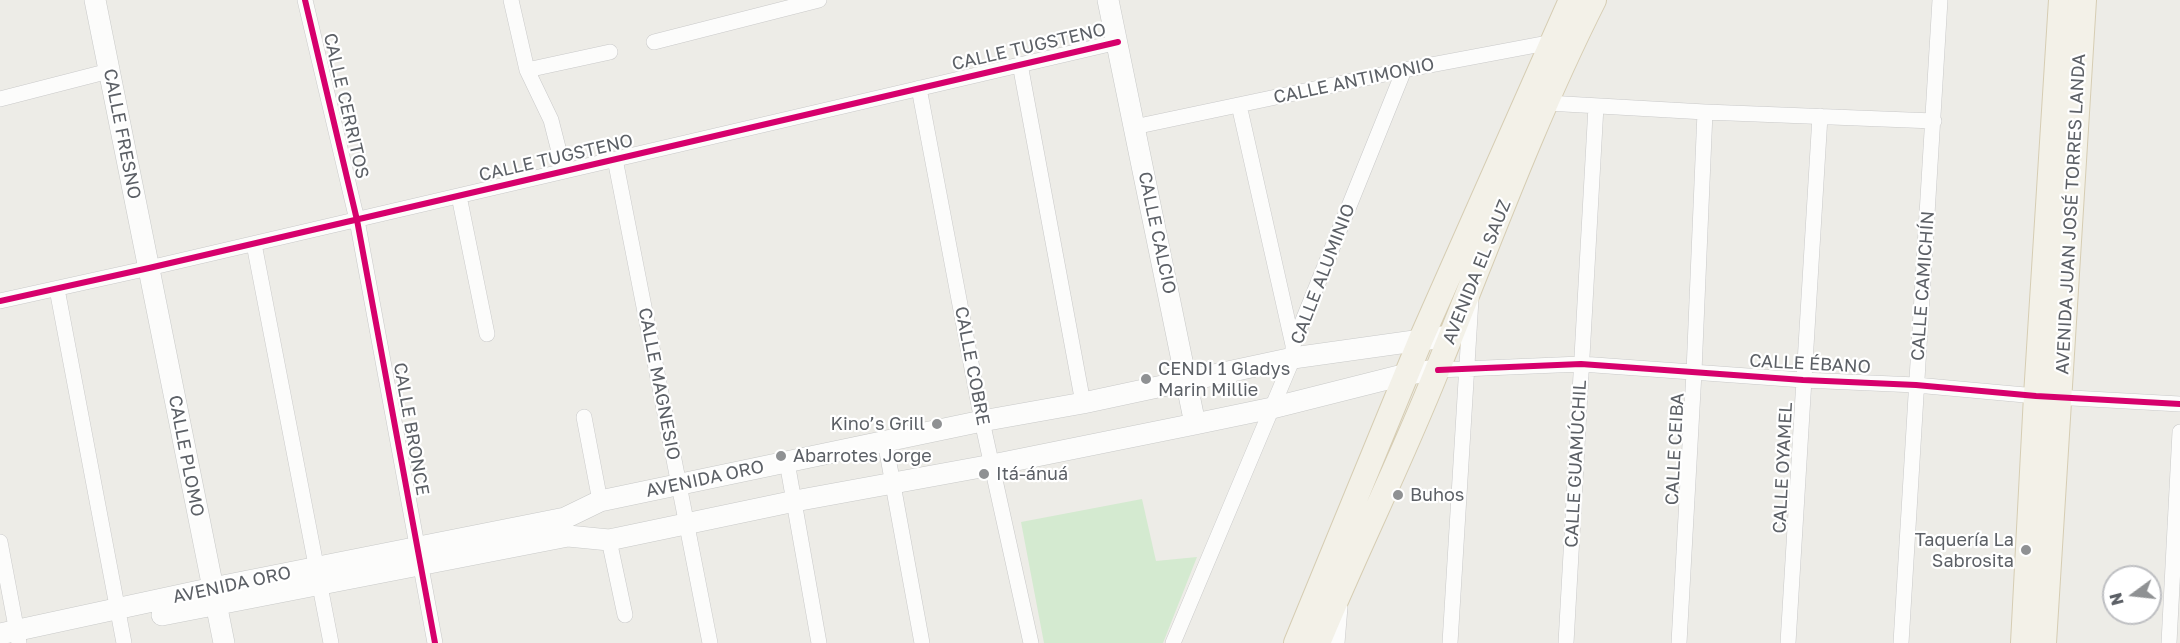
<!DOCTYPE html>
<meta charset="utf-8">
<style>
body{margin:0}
#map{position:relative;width:2180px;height:643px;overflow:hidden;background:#edece7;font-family:"Golos Text",sans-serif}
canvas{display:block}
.north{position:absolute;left:2102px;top:565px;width:60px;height:60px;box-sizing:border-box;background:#fff;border:2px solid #bebfc2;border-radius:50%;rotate:255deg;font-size:16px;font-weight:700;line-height:24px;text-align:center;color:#5c6066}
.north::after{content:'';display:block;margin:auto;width:21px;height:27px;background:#8f9193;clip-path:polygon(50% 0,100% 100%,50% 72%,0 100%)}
</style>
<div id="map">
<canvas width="2180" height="643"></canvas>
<div class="north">N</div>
</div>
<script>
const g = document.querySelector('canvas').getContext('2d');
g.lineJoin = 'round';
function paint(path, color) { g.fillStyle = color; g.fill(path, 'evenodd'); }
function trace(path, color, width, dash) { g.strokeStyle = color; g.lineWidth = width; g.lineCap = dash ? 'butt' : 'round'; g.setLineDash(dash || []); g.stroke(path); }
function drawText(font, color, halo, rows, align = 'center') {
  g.font = font + ' "Golos Text",sans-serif'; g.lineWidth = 4.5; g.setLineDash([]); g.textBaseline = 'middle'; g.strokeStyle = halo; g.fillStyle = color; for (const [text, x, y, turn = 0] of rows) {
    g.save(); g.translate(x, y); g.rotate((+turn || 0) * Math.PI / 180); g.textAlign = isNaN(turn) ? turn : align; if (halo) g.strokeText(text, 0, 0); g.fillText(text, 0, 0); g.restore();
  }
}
paint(new Path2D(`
 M1142,499L1156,561L1197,557L1163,643H1044L1021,522Z`), '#d4ead0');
const minor = new Path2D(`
 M305,0L357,220L435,643
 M511,0L527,70L551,120L564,171
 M654,42L819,0
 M1020,64L1083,403
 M527,70L610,52
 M919,88L982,421L1031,643
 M0,99L109,71
 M1547,103L1705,112L1934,121
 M1239,105L1293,345
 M1134,127L1404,70L1558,41
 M615,159L710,643
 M459,196L487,334
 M254,244L331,643
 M57,289L124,643
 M0,301L149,268L1118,42
 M1438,370L1581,364L1803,380L1916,385L2036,396L2180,404
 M584,417L600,501
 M885,441L922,643
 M787,462L819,643
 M609,540L625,615
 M0,542L19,643
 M1173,643L1293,358V345L1404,70
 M1337,643L1340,607
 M1450,643L1471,299
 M1566,643L1596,106
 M1679,643L1694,372L1705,112
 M1788,643L1820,116
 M1901,643L1940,0
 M2169,643L2180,432`);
const secondary = new Path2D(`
 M95,0L224,643
 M1108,0L1195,424
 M162,615L568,536L609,540L795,501L992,465L1195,424L1272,408L1407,374L1438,370
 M0,634L213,588L565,518L600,501L982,421L1083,403L1293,358L1450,336`);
const primary = new Path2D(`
 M1296,643L1421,339L1571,0
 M1318,643C1356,551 1401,461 1438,368C1488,245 1534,119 1594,0
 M2023,643L2036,396L2061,0
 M2044,643L2084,0`);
trace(minor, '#c9c9c9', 16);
trace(secondary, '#c8c9c8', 22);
trace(primary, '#d6cdb3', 26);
trace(minor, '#fcfcfb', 15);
trace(secondary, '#fcfcfb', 21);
trace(primary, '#f3f1e8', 24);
trace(new Path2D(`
 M305,0L357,220L435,643
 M0,301L149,268L1118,42
 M1438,370L1581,364L1803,380L1916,385L2036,396L2180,404`), '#d6006c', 6);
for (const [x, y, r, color] of [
 [1146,379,6,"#8f9193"],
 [937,424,6,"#8f9193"],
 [781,456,6,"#8f9193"],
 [984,474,6,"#8f9193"],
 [1398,495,6,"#8f9193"],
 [2026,550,6,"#8f9193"]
]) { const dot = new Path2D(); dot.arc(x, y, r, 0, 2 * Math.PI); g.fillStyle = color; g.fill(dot); trace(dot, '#fff', 2); }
drawText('18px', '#5c6066', '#fff', [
 ["CALLE TUGSTENO",1029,47,-13],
 ["CALLE ANTIMONIO",1354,81,-12],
 ["CALLE CERRITOS",346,106,77],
 ["CALLE FRESNO",122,134,79],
 ["CALLE TUGSTENO",556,158,-13],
 ["AVENIDA JUAN JOSÉ TORRES LANDA",2071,214,-87],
 ["CALLE CALCIO",1157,233,78],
 ["AVENIDA EL SAUZ",1477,272,-68],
 ["CALLE ALUMINIO",1323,274,-69],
 ["CALLE CAMICHÍN",1923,286,-86],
 ["CALLE ÉBANO",1810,364,3],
 ["CALLE COBRE",972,366,79],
 ["CALLE MAGNESIO",659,384,79],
 ["CALLE BRONCE",411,429,80],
 ["CALLE CEIBA",1675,449,-87],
 ["CALLE PLOMO",186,456,79],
 ["CALLE GUAMÚCHIL",1576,464,-87],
 ["CALLE OYAMEL",1783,468,-87],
 ["AVENIDA ORO",705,479,-12],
 ["AVENIDA ORO",232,585,-12]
]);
drawText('18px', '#5c6066', '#fff', [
 ["CENDI 1 Gladys",1158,369],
 ["Marin Millie",1158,390],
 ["Kino’s Grill",925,424,"right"],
 ["Abarrotes Jorge",793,456],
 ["Itá-ánuá",996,474],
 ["Buhos",1410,495],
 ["Taquería La",2014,540,"right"],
 ["Sabrosita",2014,561,"right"]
], 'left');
</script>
